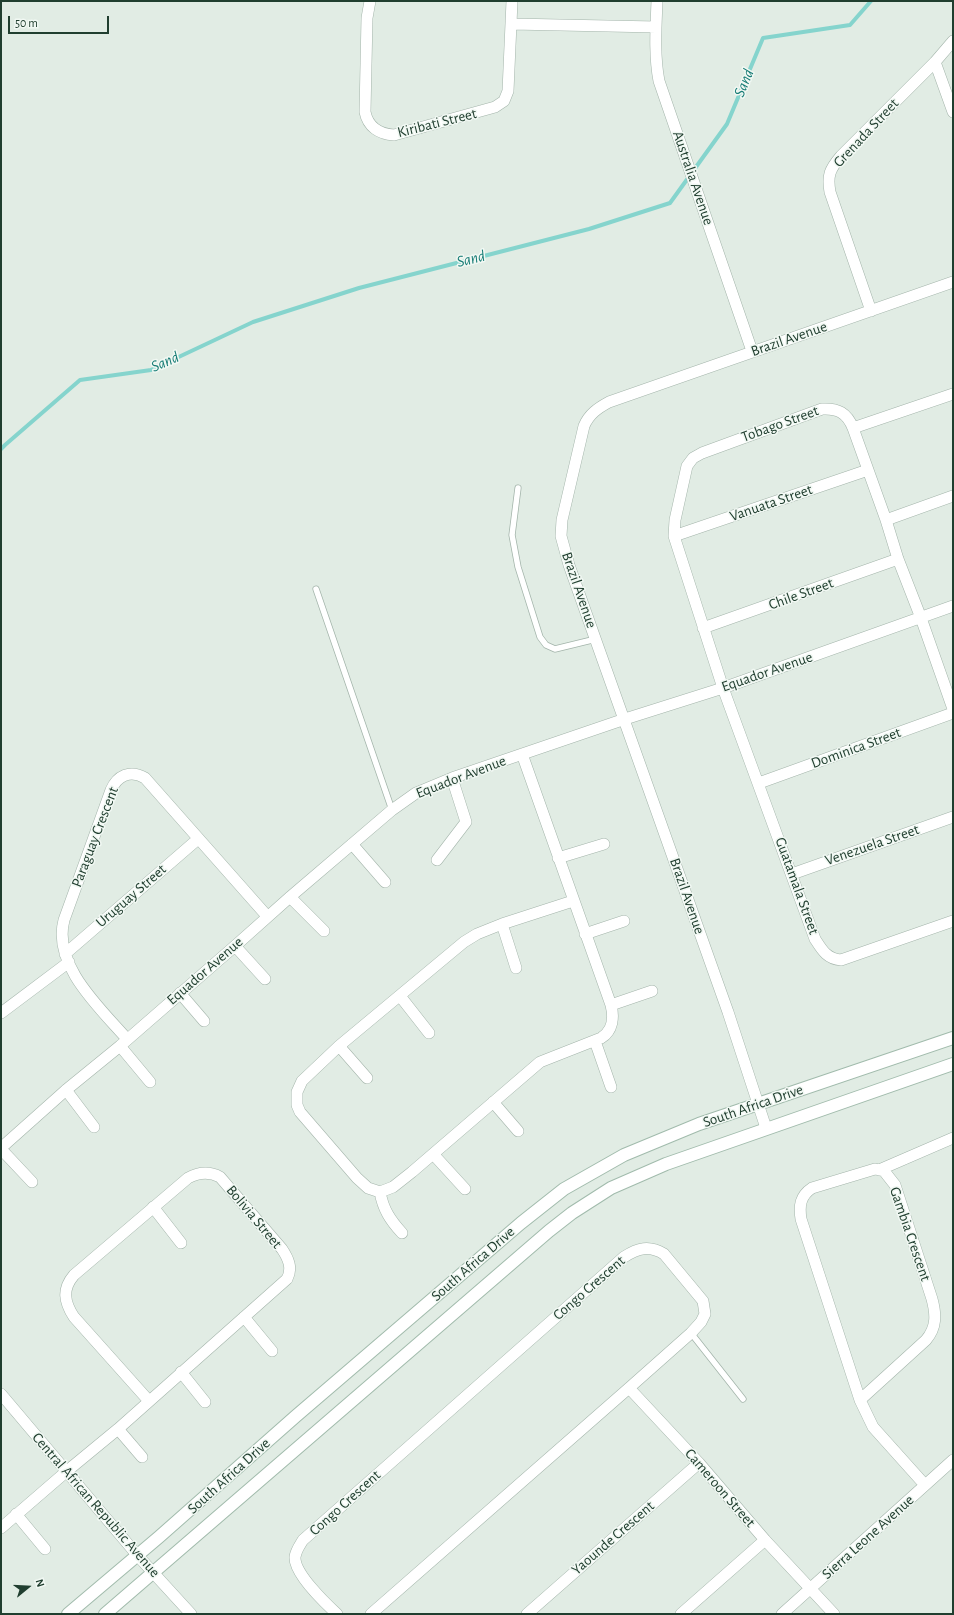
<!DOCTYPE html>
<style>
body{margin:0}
#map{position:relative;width:954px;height:1615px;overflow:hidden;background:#e1ece4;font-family:"Alegreya Sans",sans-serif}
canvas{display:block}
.frame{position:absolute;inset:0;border:2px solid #203e2f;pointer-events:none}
.north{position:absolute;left:8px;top:1567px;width:40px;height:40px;-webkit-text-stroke:3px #f1f8f3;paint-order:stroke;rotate:72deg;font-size:11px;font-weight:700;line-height:16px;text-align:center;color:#203e2f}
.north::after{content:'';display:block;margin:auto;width:14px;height:18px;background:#203e2f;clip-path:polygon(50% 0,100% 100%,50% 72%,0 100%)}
.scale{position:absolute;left:8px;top:16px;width:101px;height:18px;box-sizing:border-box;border:2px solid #203e2f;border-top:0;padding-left:5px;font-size:12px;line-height:14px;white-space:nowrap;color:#203e2f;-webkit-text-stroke:3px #f1f8f3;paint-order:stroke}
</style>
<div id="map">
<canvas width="954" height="1615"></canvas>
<div class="frame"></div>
<div class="north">N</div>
<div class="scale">50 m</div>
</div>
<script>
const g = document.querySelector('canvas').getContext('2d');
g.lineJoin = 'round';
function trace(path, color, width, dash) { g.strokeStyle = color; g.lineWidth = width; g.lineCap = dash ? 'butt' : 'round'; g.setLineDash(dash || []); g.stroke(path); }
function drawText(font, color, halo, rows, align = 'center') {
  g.font = font + ' "Alegreya Sans",sans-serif'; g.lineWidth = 3; g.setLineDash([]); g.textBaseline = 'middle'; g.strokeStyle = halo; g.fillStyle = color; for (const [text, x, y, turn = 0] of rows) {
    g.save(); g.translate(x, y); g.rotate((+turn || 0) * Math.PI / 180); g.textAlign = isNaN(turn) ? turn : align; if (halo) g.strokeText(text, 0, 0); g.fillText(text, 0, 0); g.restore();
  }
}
trace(new Path2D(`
 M1,449L5,445L80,380L151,370L253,322L359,288L589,229L670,203L727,124L763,38L850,25L871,1`), '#85d4cd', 4);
const lane = new Path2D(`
 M518,488L512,535L518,567L540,637L546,645L555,649L596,639
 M316,589L392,810
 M691,1333L743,1399`);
const street = new Path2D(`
 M370,1L367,18L365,112C368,127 379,134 394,135L495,107L504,101L508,91L512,1
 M657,1C656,27 654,55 659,81L752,351
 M512,24L656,27
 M935,62L953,112
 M871,311L830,192C827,175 830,169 841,156L935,62L953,41
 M853,428L953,394
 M886,520L953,496
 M674,536L868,470
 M703,628L898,559
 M953,709L921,618L898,559L886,520L853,428C847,413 838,408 822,409L702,453L693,458L687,466L675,520L674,536L723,688L815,939C822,950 827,959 841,960L953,921
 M522,754L611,1005C614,1017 613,1031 601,1038L540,1062L412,1172L393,1187L380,1192L368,1188L357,1178L300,1112L297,1105V1092L302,1081L339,1046L464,942L477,934L502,924L573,901
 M759,783L953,713
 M352,844L385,882
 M558,858L604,844
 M437,860L466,822L452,778
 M792,874L953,817
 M290,897L324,931
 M502,924L516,968
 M585,934L624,921
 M235,946L265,979
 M65,954L198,839
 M180,993L204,1021
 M400,996L429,1033
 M611,1005L652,991
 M1,1013L69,962
 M127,1039C100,1008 52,965 64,920L111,790C117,776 130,769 145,778L267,916
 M595,1041L611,1087
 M120,1046L150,1082
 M339,1046L367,1078
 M66,1090L94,1127
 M493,1102L518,1131
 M766,1128L728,1012L569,565L561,536L562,520L584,426C589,414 598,408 609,402L953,282
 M1,1148L66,1090L120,1046L235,946L290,897L392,810L416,793L452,778L625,719L723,688L953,606
 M1,1149L32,1182
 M433,1154L465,1189
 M879,1170L953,1138
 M380,1192C383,1209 390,1220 402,1233
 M153,1207L181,1243
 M244,1317L272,1351
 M181,1372L205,1402
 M629,1388L699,1463L765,1540L834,1614
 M1,1394L138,1556L191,1614
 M860,1400L926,1340C937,1327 936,1314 932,1299L895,1185L884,1171L875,1169L812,1188C800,1196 799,1206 801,1219L860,1400L873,1427L925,1485
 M118,1429L142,1457
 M16,1514L45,1549
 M1,1528L67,1471L118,1429L287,1279C293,1268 288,1258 282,1249L220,1177C209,1171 199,1172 188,1178L74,1275C62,1289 64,1302 74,1317L149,1401
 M337,1614C325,1603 294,1573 295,1557C296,1550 300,1545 303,1540L624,1257C638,1248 649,1245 664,1254L703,1301L705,1314L701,1322L691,1333L629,1388L371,1614
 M527,1614L699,1463
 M681,1614L765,1540
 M782,1614L953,1460`);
const secondary = new Path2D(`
 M68,1614L159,1537L296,1416L521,1223L564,1189L624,1155L699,1124L953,1038
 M105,1614L549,1231L572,1213L611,1188L666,1164L953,1064`);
trace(lane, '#a3b4aa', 7);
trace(street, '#a3b4aa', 12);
trace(secondary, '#a1bbac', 14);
trace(lane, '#fff', 5.5);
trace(street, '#fff', 11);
trace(secondary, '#fff', 12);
drawText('15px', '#203e2f', '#f1f8f3', [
 ["Kiribati Street",437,123,-14],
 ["Grenada Street",866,133,-47],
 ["Australia Avenue",693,178,71],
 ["Brazil Avenue",789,339,-19],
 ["Tobago Street",780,424,-20],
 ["Vanuata Street",771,503,-19],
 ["Brazil Avenue",579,590,71],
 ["Chile Street",801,594,-20],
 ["Equador Avenue",767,672,-19],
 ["Dominica Street",856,748,-20],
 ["Equador Avenue",461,777,-21],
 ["Paraguay Crescent",95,837,-69],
 ["Venezuela Street",872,845,-19],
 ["Guatamala Street",797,886,70],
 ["Uruguay Street",131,896,-41],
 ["Brazil Avenue",687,896,71],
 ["Equador Avenue",205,971,-41],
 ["South Africa Drive",753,1106,-19],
 ["Bolivia Street",254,1217,50],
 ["Gambia Crescent",910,1234,71],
 ["South Africa Drive",473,1264,-41],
 ["Congo Crescent",589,1288,-41],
 ["South Africa Drive",229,1476,-42],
 ["Cameroon Street",720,1488,49],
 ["Congo Crescent",345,1503,-42],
 ["Central African Republic Avenue",96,1505,49],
 ["Sierra Leone Avenue",868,1537,-42],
 ["Yaounde Crescent",613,1538,-41]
]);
drawText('italic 16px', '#177c75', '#f1f8f3', [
 ["Sand",744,83,-68],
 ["Sand",471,259,-14],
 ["Sand",165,362,-23]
]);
</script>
